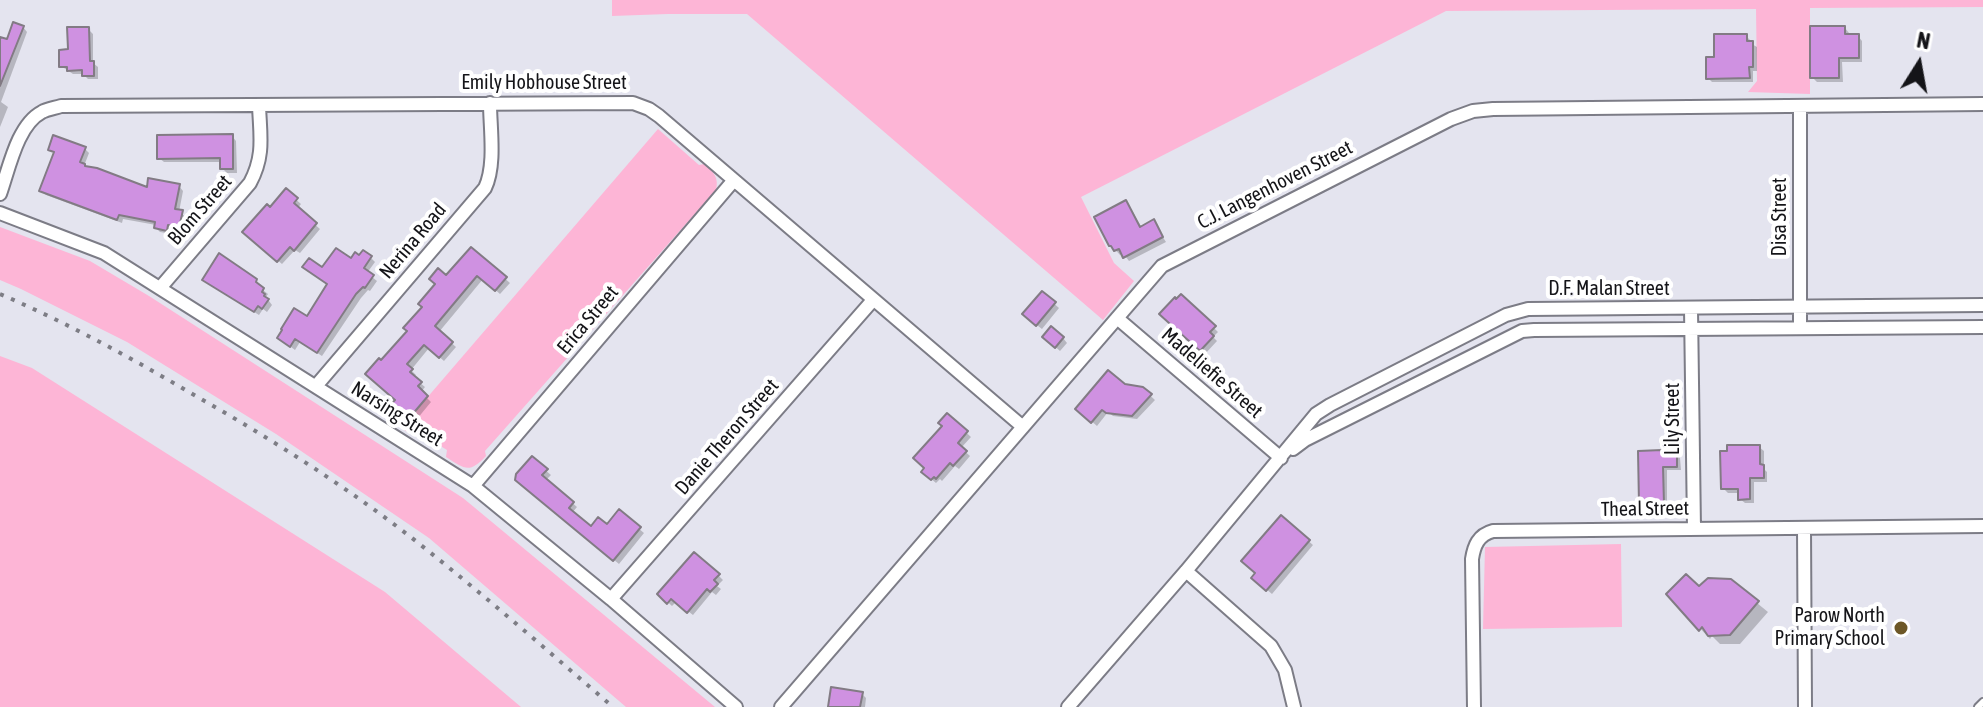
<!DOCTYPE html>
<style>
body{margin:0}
#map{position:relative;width:1983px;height:707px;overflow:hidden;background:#e4e4ef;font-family:"Asap Condensed",sans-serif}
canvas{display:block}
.north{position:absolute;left:1879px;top:24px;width:80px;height:80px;-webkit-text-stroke:6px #fff;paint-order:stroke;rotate:11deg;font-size:22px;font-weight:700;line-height:32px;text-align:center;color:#141418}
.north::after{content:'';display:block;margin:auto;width:28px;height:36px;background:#141418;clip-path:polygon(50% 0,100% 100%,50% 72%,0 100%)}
</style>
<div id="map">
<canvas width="1983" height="707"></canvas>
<div class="north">N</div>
</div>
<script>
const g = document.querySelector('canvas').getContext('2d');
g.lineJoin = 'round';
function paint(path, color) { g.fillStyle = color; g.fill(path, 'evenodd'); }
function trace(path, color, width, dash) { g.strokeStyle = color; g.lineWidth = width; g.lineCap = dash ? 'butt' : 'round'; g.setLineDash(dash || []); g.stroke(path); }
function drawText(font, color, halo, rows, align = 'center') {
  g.font = font + ' "Asap Condensed",sans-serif'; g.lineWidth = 8; g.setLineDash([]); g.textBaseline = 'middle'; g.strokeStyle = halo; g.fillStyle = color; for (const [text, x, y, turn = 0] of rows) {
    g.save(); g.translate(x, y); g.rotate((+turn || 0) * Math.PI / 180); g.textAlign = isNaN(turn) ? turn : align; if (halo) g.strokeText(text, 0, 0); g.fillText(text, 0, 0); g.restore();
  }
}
paint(new Path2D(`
 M612,0H1983V7L1810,8V94L1748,92L1757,81L1756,9L1446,11L1081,197L1114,263L1134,281L1103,320L747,14H668L612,16Z
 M658,129L699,165L704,164C714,172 719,178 716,190L485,451L486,456C469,474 465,469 446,457L447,450L417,432L411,434L401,428Z
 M0,227L90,261L149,296L463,498L715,707H626L429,538L276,434L127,342L21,289L0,280Z
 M0,356L32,368L385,592L521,707H0Z
 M1621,544L1622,627L1483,629L1485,547Z`), '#fdb5d6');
paint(new Path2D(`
 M23,27L27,32L1,102L8,107L0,127V39L8,42Z
 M1845,28L1849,33V36H1858L1862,41V62H1842L1843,82H1817L1812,77Z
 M88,29L93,34V63L98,67V79H88L83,74H73L61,66L70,51Z
 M1746,36L1750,40V43L1757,47V71H1753V82H1712L1708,78L1717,59Z
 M232,136L236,141L237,173H227L222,168V162H164L159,158Z
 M50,149H85L89,153L84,166L148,190L179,186L183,191L179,212L186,217L183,231L172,229L171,234L160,232L156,228V225L123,219L122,223L46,195L42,191L55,154Z
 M286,191L301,204L297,209L320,229L300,253L295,250L282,264L249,236Z
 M1126,202L1130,207L1142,228L1153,222L1166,242L1129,261L1123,253L1120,255L1111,245Z
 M472,250L510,283L500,294L483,279L439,332L456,347L444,361L429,348L411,370L416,375L413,377L425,387L421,392L431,402L417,419L399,407L398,400L381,363L409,331L447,278Z
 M371,258L375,262L367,273L377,281L370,291L368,290L361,298L322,356L300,342L295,350L279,338L307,319L329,285L323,270L351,261Z
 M256,281L261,285L259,287L268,294L266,297L272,305L267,312L263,309L259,315L209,284Z
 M1042,293L1059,308L1042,329L1029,319Z
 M1181,296L1218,332L1213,337L1217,341L1205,354L1162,313Z
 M1063,338L1067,343L1060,351L1049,341Z
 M1124,385L1143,389L1155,400L1137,419L1113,416L1108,412L1097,426L1082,413Z
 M947,415L971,437L961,448L970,456L959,469L955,466L942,481L940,479L936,483L923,472L944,427Z
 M1759,447L1764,451V469L1767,472V482H1754V503H1745L1740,499V493H1728L1723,488Z
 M1640,453H1676L1680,458L1681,470H1667V508H1645L1641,504Z
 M532,459L551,475L546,480L577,507L572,513L591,529L607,527L619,512L644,533L619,564L522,484Z
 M1282,518L1313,545L1272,594L1258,582Z
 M718,575L723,580L717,586L721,589L716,595L712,592L693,615L676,602L672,606L659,594Z
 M1730,581L1768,612L1740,644H1720L1712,636L1710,639L1668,594Z
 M862,694L866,698L865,707H830Z`), '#0003');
const building = new Path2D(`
 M13,22L24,26L0,86V37L7,39Z
 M1810,26H1845V34H1859V58H1839V78H1810Z
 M67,27H89L90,61H94V76H82V70L67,71V67H59V50L68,49Z
 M1714,34H1747V41H1753V67H1749L1750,78L1706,79V57H1714Z
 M233,134V169H220V158L157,159V135Z
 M53,135L86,147L80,162L85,164V166L97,168L147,187L148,178L180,184L175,209L183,210L179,228L168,225L167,231L154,228L155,222L119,215L117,220L39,191L54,152L48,150Z
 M286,188L298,198L294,203L317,223L294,251L290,247L277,262L242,232L267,204L270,207Z
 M1126,200L1140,227L1154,219L1163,237L1123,258L1119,249L1114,251L1111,246H1109L1094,217Z
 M471,247L507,277L495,291L477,276L435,326L453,342L439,358L424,345L407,364L413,369L410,372L422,382L418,386L428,396L411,416L406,412L405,414L392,403L395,400L365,374L379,358L381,360L407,331L403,328L422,307L418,304L435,284L429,279L438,268L446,275Z
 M336,248L351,258L355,252L359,255L363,250L372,256L364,268L374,275L365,288L363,287L356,294L317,353L295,339L290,347L277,338L282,330L281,329L294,308L307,316L327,284L302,267L309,258L322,267Z
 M219,253L257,279L256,282L264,288L262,292L265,294L264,296L269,299L262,309L258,306L254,312L202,280Z
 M1042,291L1056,302L1036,326L1022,314Z
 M1181,294L1216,326L1210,332L1214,336L1200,351L1159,314L1175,297L1176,299Z
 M1051,326L1064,337L1055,348L1042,337Z
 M1108,370L1125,384L1143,387L1152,394L1132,416L1106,413L1102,410L1091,423L1075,409Z
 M947,413L968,431L958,443L967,451L953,466L950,463L936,479L934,477L931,480L921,472L924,468L913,458L942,426L938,423Z
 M1727,445H1760V464L1764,465V478H1750V499L1738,500V489H1721L1720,451H1727Z
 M1662,450L1677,451V467H1663L1664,504H1639L1638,451Z
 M532,456L548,469L542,475L574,502L569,508L591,526L598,517L607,524L619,509L641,527L613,561L515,480L516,474Z
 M1281,515L1310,540L1266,591L1251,578L1255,573L1241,561Z
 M694,552L720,574L714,580L718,584L710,592L707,589L687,613L671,599L667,604L657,594Z
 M1686,574L1699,586L1708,578L1731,579L1759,601L1730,635L1708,636L1702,627L1699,631L1666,594Z
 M831,687L863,692L860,707H828Z`);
paint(building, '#cf91e1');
trace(building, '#827b84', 2);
const lane = new Path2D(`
 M1978,707L1983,702`);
const street = new Path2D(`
 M1800,106V328
 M0,194C9,169 17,125 42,112C47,109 55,108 61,106L633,103L649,109L659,116L1023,427
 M0,213L104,253L473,486L611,599L736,707
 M160,288L250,183C265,155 260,135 259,105
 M1691,309L1694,529
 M1117,318L1281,458
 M316,386L485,188C496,165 490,128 490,103
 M1293,449L1305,440L1522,331L1534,330L1983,327
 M473,486L734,180
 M1804,528L1805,707
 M1186,571L1271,646L1285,670L1294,707
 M611,599L873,300
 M781,707L1162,266L1451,119L1473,111L1493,109L1983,104
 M1068,707L1186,571L1316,414L1330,405L1506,315L1528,309L1983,305
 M1474,707L1472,559C1474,546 1478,535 1493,531L1983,526`);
trace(lane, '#7c7c86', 10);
trace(street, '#7c7c86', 16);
trace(lane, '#fff', 6);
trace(street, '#fff', 12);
trace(new Path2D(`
 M0,294C65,322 128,356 189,392C268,437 346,486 417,542C484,595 548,651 613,707`), '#7d7d85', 4, [4, 8]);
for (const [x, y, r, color] of [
 [1901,628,8,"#6d5727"]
]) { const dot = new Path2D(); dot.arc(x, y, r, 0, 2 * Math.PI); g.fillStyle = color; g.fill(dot); trace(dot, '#fff', 3); }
drawText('20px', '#141418', '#fff', [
 ["Emily Hobhouse Street",544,83],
 ["C.J. Langenhoven Street",1275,185,-27],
 ["Blom Street",200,210,-49],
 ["Disa Street",1780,217,-90],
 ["Nerina Road",413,241,-50],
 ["D.F. Malan Street",1609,289],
 ["Erica Street",588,320,-50],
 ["Madeliefie Street",1212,373,41],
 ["Narsing Street",397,414,32],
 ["Lily Street",1673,419,-90],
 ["Danie Theron Street",727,437,-49],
 ["Theal Street",1645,509,-1]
]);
drawText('20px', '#141418', '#fff', [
 ["Parow North",1885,616],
 ["Primary School",1885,639]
], 'right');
</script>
